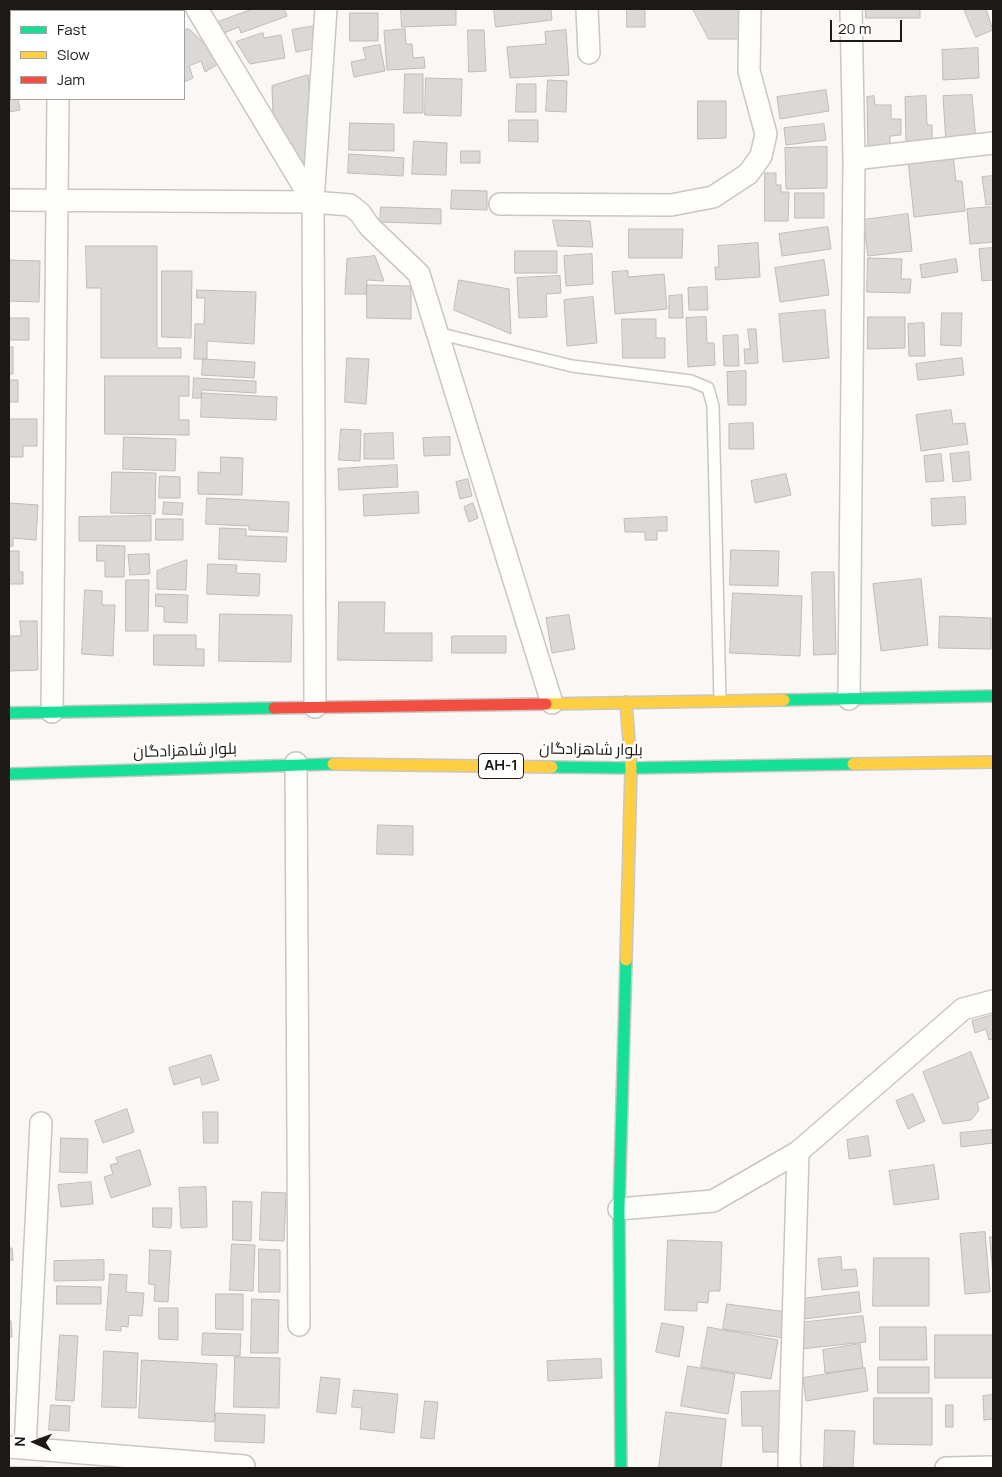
<!DOCTYPE html>
<meta charset="utf-8">
<style>
body{margin:0}
#map{position:relative;width:1002px;height:1477px;overflow:hidden;background:#fbf7f4;font-family:Manrope,sans-serif}
canvas{display:block}
.frame{position:absolute;inset:0;border:10px solid #1d1916;pointer-events:none}
.legend{position:absolute;left:10px;top:10px;width:175px;height:90px;box-sizing:border-box;background:#fff;border:1px solid #a5a3a2;margin:0;padding:6px 9px;list-style:none;font-size:15px;color:#1d1916}
.legend li{display:flex;align-items:center;gap:10px;height:25px}
.legend b{width:25px;border:1px solid #a5a3a2}
.north{position:absolute;left:10px;top:1417px;width:50px;height:50px;-webkit-text-stroke:4px #fff;paint-order:stroke;rotate:272deg;font-size:14px;font-weight:700;line-height:20px;text-align:center;color:#1d1916}
.north::after{content:'';display:block;margin:auto;width:18px;height:22px;background:#1d1916;clip-path:polygon(50% 0,100% 100%,50% 72%,0 100%)}
.scale{position:absolute;left:830px;top:20px;width:72px;height:22px;box-sizing:border-box;border:2px solid #1d1916;border-top:0;padding-left:6px;font-size:15px;line-height:18px;white-space:nowrap;color:#1d1916;-webkit-text-stroke:4px #fff;paint-order:stroke}
</style>
<div id="map">
<canvas width="1002" height="1477"></canvas>
<div class="frame"></div>
<ul class="legend">
<li><b style="height:6px;background:#16e098"></b>Fast</li>
<li><b style="height:6px;background:#ffcf43"></b>Slow</li>
<li><b style="height:6px;background:#f24e42"></b>Jam</li>
</ul>
<div class="north">N</div>
<div class="scale">20 m</div>
</div>
<script>
const g = document.querySelector('canvas').getContext('2d');
g.lineJoin = 'round';
function paint(path, color) { g.fillStyle = color; g.fill(path, 'evenodd'); }
function trace(path, color, width, dash) { g.strokeStyle = color; g.lineWidth = width; g.lineCap = dash ? 'butt' : 'round'; g.setLineDash(dash || []); g.stroke(path); }
function drawText(font, color, halo, rows, align = 'center') {
  g.font = font + ' Manrope,Cairo,sans-serif'; g.lineWidth = 5; g.setLineDash([]); g.textBaseline = 'middle'; g.strokeStyle = halo; g.fillStyle = color; for (const [text, x, y, turn = 0] of rows) {
    g.save(); g.translate(x, y); g.rotate((+turn || 0) * Math.PI / 180); g.textAlign = isNaN(turn) ? turn : align; if (halo) g.strokeText(text, 0, 0); g.fillText(text, 0, 0); g.restore();
  }
}
const building = new Path2D(`
 M9,9H21V11H11V22H9Z
 M28,9H47V11H29Z
 M115,9H159V11H115Z
 M253,9H284L287,16L241,33L239,27L219,35L215,23Z
 M401,9H456V25L402,27Z
 M494,9H551L552,20L496,27Z
 M627,9H645V27H627Z
 M693,9H739V39H709Z
 M866,9H920V18H866Z
 M964,9H986L993,30L976,37Z
 M350,13H378V41H350Z
 M314,26L318,48L296,52L292,30Z
 M9,29H11V53L9,54Z
 M189,29L223,61L205,72L201,61L189,66L193,78L184,82V30Z
 M405,29L406,44H412L413,58L424,57L425,68L387,70L384,31Z
 M468,30H484L486,71L469,72Z
 M566,30L569,75L510,78L507,47L546,44L545,32Z
 M263,33L264,38L281,35L285,58L250,64L236,42Z
 M380,45L385,71L354,77L351,62L366,59L363,48Z
 M978,48L979,78L943,80L942,50Z
 M405,74H423V113H404Z
 M308,75L312,126L307,168L303,170L273,116L272,86Z
 M426,78L462,79L461,116L425,115Z
 M548,80L567,81L566,112L546,111Z
 M517,84H536V112H516Z
 M9,90H11V99H18L20,110L9,112Z
 M826,90L829,111L780,119L777,97Z
 M972,95L976,141L946,143L943,96Z
 M874,96L875,105H891V119H901V135L890,136V151H868L867,97Z
 M926,96L927,125H932V141L906,142L905,97Z
 M698,101H726V138L698,139Z
 M509,120H538V142L509,141Z
 M350,123L394,124V151L349,150Z
 M824,124L826,140L786,145L784,128Z
 M414,141L447,143L446,175L412,174Z
 M827,147V188L786,189L785,148Z
 M461,151H480V163H461Z
 M349,154L404,158L403,176L348,173Z
 M953,155L956,181H962L965,211L914,217L908,160Z
 M765,173H776V185H781V192H789L788,221H765Z
 M993,176V204L986,205L982,177Z
 M452,190L487,191V210L451,209Z
 M795,193H824V218H795Z
 M381,207L441,209V224L380,222Z
 M993,207V242L970,244L967,209Z
 M908,214L912,251L868,256L863,220Z
 M553,220L590,221L593,247L558,246Z
 M828,227L831,249L782,256L779,234Z
 M629,229H683L682,258H629Z
 M758,243L760,277L716,280L715,267H719L718,246Z
 M86,246H157V348H181V358H101V288H87Z
 M993,248V280L982,281L979,249Z
 M515,251H557V273H515Z
 M592,254L593,284L566,286L564,256Z
 M375,256L384,281L367,280L366,294H345L347,259Z
 M868,258L902,259L901,279H911L910,293L867,292Z
 M956,259L958,272L922,278L920,265Z
 M9,260L40,261L39,302L9,301Z
 M824,260L829,295L780,302L775,268Z
 M162,271H192L191,338L162,337Z
 M628,271V277L664,274L667,309L615,314L612,272Z
 M560,276L561,293L546,294L547,317L519,318L517,278Z
 M459,280L509,289L511,334L454,310Z
 M367,285L411,286V319L367,318Z
 M707,287L708,310H689L688,288Z
 M197,290L256,292L254,344L207,341V359H194L195,324H204L205,298H197Z
 M682,295L683,318H669V296Z
 M593,297L597,343L567,346L564,300Z
 M825,310L829,358L783,362L779,314Z
 M942,313H962L961,346L941,345Z
 M706,317L707,343H714L715,365L688,367L686,318Z
 M868,317H905V348L868,349Z
 M9,318H29V340H9Z
 M622,319H656V338H665V358H623Z
 M924,323L925,356H909L908,324Z
 M748,329H756L758,363L745,364L744,349H750Z
 M738,335L739,366H724L723,336Z
 M9,347H13V374H9Z
 M347,358L369,359L366,404L345,402Z
 M962,358L964,375L918,380L916,364Z
 M203,359L255,362L254,378L202,375Z
 M746,371V405H728L727,372Z
 M105,376H189V396H179V420H189V435L105,434Z
 M194,378L256,381V393L202,390L201,398H193Z
 M9,380H18V402H9Z
 M202,393L277,397L276,420L201,417Z
 M951,410L953,424L965,423L968,444L921,451L916,415Z
 M9,419H37V446H23V457H9Z
 M753,423L754,449H729V424Z
 M341,429L361,430L360,461L339,460Z
 M393,433L394,459H364V434Z
 M124,437L176,439L175,471L123,469Z
 M450,437V455L424,456L423,438Z
 M969,452L971,480L953,482L950,454Z
 M941,454L944,481L926,482L924,456Z
 M221,457L243,458L242,495L198,494V472L220,473Z
 M397,465L398,487L339,490L338,469Z
 M112,472L156,473L155,514L111,513Z
 M786,474L791,495L755,503L751,481Z
 M160,476L180,477V498H159Z
 M468,479L472,496L460,499L456,482Z
 M418,492L419,513L364,516L363,495Z
 M965,497L966,524L932,526L931,499Z
 M207,498L289,502L288,532L249,530V526L206,524Z
 M164,502L183,503L182,515L163,514Z
 M9,503L38,505L36,540L13,538V546H9Z
 M473,503L478,518L469,522L464,507Z
 M151,516V541H79V517Z
 M667,517V531H657V540H645V532H625L624,519Z
 M156,519H183V540H156Z
 M220,528L246,529V536L287,537L286,562L219,559Z
 M97,545L125,546L124,577H105V561H97Z
 M731,550L779,551L778,586L730,585Z
 M9,551H19V572H23V584H9Z
 M149,554L150,574L130,575L128,555Z
 M187,560L186,590L157,589V571Z
 M208,564L237,565L236,573L260,574L259,596L207,594Z
 M812,572H834L836,654L814,655Z
 M921,579L928,645L881,651L873,584Z
 M126,580H149L148,631H126Z
 M85,590L102,591V605H115L113,656L82,654Z
 M733,593L802,596L800,656L730,653Z
 M156,594L188,595L187,623L164,622V607L156,606Z
 M339,602H385L384,633H432V661L338,660Z
 M220,614L292,615L291,662L219,661Z
 M569,615L575,649L552,653L546,618Z
 M940,616L991,618V649L939,648Z
 M20,621H37L38,670L9,671V636H21Z
 M154,635H196V649H204V666L154,665Z
 M452,636H506V653H452Z
 M378,825L413,826V855L377,854Z
 M993,1015V1039L989,1040L986,1029L975,1033L972,1021Z
 M971,1052L989,1098L977,1103L979,1110L971,1120L943,1124L923,1072Z
 M211,1055L219,1080L202,1085L200,1077L174,1085L169,1068Z
 M913,1094L925,1121L908,1129L896,1101Z
 M127,1109L134,1132L103,1143L95,1121Z
 M203,1112H218V1143H204Z
 M992,1130L993,1143L961,1147L960,1133Z
 M868,1136L871,1156L849,1159L847,1140Z
 M61,1138L88,1139L87,1173L60,1172Z
 M140,1150L151,1185L111,1198L104,1177L113,1174L110,1165L118,1163L116,1158Z
 M934,1165L939,1199L894,1205L889,1171Z
 M91,1182L93,1204L61,1207L58,1185Z
 M206,1187L207,1227L181,1228L179,1188Z
 M262,1192L286,1193L284,1241L260,1240Z
 M233,1201L252,1202L251,1241L233,1240Z
 M153,1208H172L171,1228L153,1227Z
 M985,1232L990,1292L965,1294L960,1234Z
 M990,1237H993V1274Z
 M668,1240L722,1242L720,1291H709L708,1303L697,1302V1311L665,1310Z
 M232,1244L255,1245L253,1291L230,1290Z
 M9,1248H12L13,1260H9Z
 M259,1249L280,1250V1292H259Z
 M150,1250L171,1251L168,1302L154,1301L155,1285L149,1284Z
 M841,1257L842,1270L856,1269L858,1286L822,1290L818,1259Z
 M874,1258H929V1306H873Z
 M104,1260V1280L54,1281V1261Z
 M110,1274L127,1275L126,1292L144,1293L142,1316L129,1315L128,1327L121,1326V1331L106,1330Z
 M57,1286L101,1287V1304H57Z
 M859,1292L861,1312L804,1319L801,1299Z
 M216,1294H243V1330L216,1329Z
 M252,1299L279,1300L278,1353H251Z
 M727,1304L787,1312L783,1338L723,1329Z
 M159,1308H178V1340L159,1339Z
 M863,1316L866,1342L801,1349L798,1323Z
 M9,1321H11L12,1337H9Z
 M662,1323L684,1327L679,1357L656,1352Z
 M708,1327L778,1340L771,1379L701,1367Z
 M880,1327H926L927,1360H880Z
 M203,1333L241,1334L240,1356L202,1355Z
 M60,1335L78,1336L74,1401L56,1400Z
 M935,1335H993V1378H935Z
 M860,1344L863,1368L825,1373L823,1350Z
 M104,1351L138,1353L136,1408L102,1407Z
 M235,1357L280,1358L279,1408L234,1407Z
 M601,1359L602,1378L548,1381L547,1361Z
 M142,1360L217,1364L214,1422L139,1418Z
 M688,1366L735,1374L728,1414L681,1406Z
 M878,1367H929V1393H878Z
 M865,1368L868,1391L806,1401L803,1378Z
 M321,1377L340,1379L336,1414L317,1412Z
 M354,1390L398,1394L394,1433L360,1429L362,1408L352,1407Z
 M781,1391L782,1452H763L762,1426H742L741,1392Z
 M993,1395V1419L984,1420L983,1396Z
 M874,1398H932V1445L874,1444Z
 M425,1401L438,1402L434,1439L421,1438Z
 M51,1405L70,1406L69,1431L49,1430Z
 M946,1405H953V1427H946Z
 M666,1412L726,1419L721,1468H659Z
 M216,1413L265,1415L264,1443L215,1441Z
 M825,1430L855,1431L853,1468L824,1467Z
 M9,1467H44V1468H9Z`);
paint(building, '#dcd8d5');
trace(building, '#bfbbb9', 1);
const lane = new Path2D(`
 M437,333L572,366L691,381L708,388L713,406L720,701`);
const street = new Path2D(`
 M197,9L313,202
 M587,9L589,53
 M59,11V9
 M854,159L993,143
 M9,200L313,202L350,205L360,213L369,226L419,274L552,703
 M500,204L671,205L713,197L748,174L761,156L766,134L749,71L750,9
 M849,699L854,159L851,9
 M315,707L313,202L326,9
 M52,712L58,99
 M296,763L299,1325
 M619,1209L713,1201L753,1178L798,1152L963,1009L993,1001
 M9,1447L244,1466
 M25,1448L41,1123
 M790,1468L789,1464L798,1152
 M946,1468L993,1467`);
const fast = new Path2D(`
 M784,700L993,696
 M9,713L274,708
 M552,767L631,768L853,764
 M9,774L333,764
 M621,1468L619,1209L626,960`);
const slow = new Path2D(`
 M546,704L784,700
 M333,764L552,767
 M853,764L993,762
 M626,960L631,768L626,702`);
const jam = new Path2D(`
 M274,708L546,704`);
trace(lane, '#cac6c2', 14);
trace(street, '#cac6c2', 24);
trace(fast, '#cac6c2', 14);
trace(slow, '#cac6c2', 14);
trace(jam, '#cac6c2', 14);
trace(lane, '#fefefd', 11);
trace(street, '#fefefd', 21);
trace(fast, '#16e098', 11);
trace(slow, '#ffcf43', 11);
trace(jam, '#f24e42', 11);
for (const [x, y, w] of [
 [501,766,45]
]) { const box = new Path2D(); box.roundRect(x - w / 2, y - 12.5, w, 25, 4); g.fillStyle = '#fff'; g.fill(box); trace(box, '#1d1916', 1); }
drawText('bold 15px', '#1d1916', null, [
 ["AH-1",501,766]
]);
drawText('16px', '#1d1916', '#fff', [
 ["بلوار شاهزادگان",591,750,1],
 ["بلوار شاهزادگان",185,751,-2]
]);
</script>
